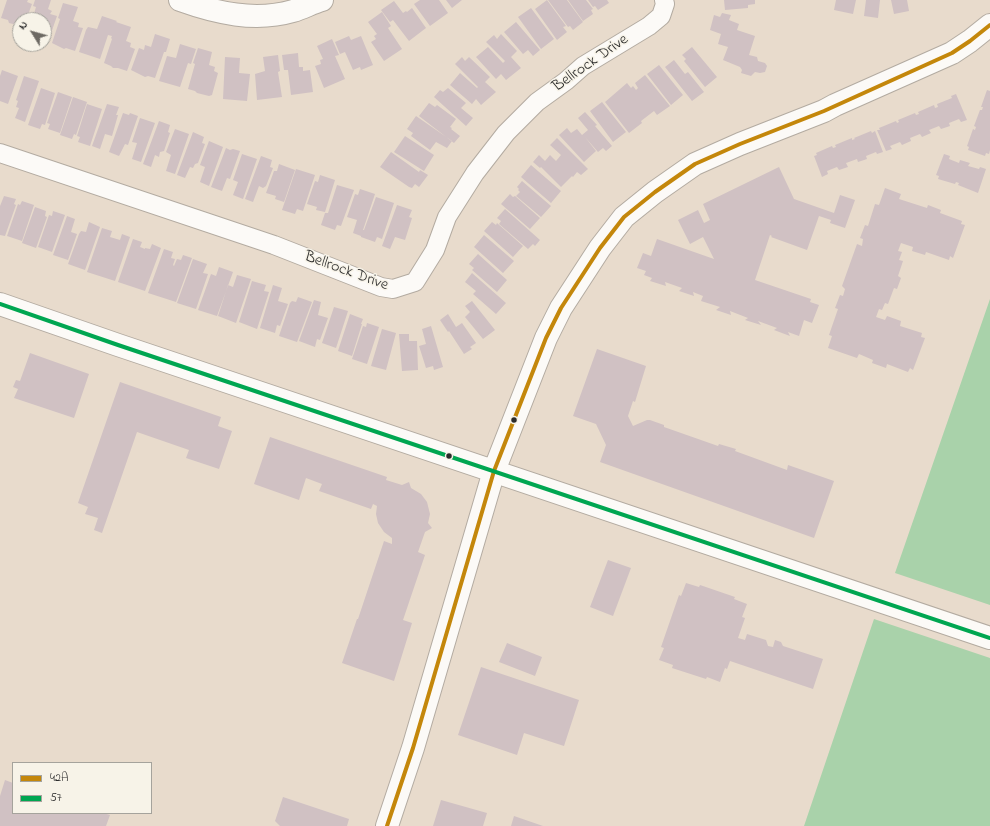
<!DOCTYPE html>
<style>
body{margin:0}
#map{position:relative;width:990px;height:826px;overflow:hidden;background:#e8dbcc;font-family:"Indie Flower",sans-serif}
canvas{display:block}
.legend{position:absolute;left:12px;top:762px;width:140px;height:52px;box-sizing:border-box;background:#f7f3e8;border:1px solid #a5a39c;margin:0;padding:5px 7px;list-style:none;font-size:12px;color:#2b2b2b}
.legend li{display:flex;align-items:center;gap:8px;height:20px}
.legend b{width:20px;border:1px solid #a5a39c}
.north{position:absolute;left:12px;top:12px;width:40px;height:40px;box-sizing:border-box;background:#f7f3e8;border:1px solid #a5a39c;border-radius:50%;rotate:307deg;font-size:11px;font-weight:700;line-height:16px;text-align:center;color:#2b2b2b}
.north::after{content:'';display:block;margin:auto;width:14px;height:18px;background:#6d6963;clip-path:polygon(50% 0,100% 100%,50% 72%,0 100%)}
</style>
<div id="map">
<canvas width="990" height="826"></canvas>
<ul class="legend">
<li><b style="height:5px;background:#c4870b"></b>42A</li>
<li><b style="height:5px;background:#00a651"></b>57</li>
</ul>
<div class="north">N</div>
</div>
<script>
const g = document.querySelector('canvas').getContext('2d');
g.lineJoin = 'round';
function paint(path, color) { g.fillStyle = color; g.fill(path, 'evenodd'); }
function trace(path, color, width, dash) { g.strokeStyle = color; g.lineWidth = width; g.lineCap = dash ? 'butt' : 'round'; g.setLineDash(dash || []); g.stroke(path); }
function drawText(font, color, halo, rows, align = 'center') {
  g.font = font + ' "Indie Flower",sans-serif'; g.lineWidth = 3; g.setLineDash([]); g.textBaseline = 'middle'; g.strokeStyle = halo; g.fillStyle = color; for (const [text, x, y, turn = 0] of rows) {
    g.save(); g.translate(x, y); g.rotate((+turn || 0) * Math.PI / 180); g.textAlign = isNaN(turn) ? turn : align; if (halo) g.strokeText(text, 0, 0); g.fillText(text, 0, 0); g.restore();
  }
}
paint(new Path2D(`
 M990,299V605L895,573Z
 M874,619L990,658V826H804Z`), '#a9d2aa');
paint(new Path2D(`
 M7,0H28L27,2L32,4L26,20H20V25L15,23L13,24L9,23L8,20L1,18Z
 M35,0H51L48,9L52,11L50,14L57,16L49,39L44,37V20H32L36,7L33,6Z
 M420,0H439L448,13L430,26L414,4Z
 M446,0H462L452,8Z
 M547,0L566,26L563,27L567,32L557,40L535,9Z
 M548,0H567L583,22L573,30L570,26L568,27Z
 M568,0H586L593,9L591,10L593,14L583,21Z
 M588,0H607L609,3L598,10L595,6L593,7Z
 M724,0H755V4L748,5V8L725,10Z
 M836,0H856L853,14L834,10Z
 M866,0H880L878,18L864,16Z
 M891,0H907L909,11L894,14Z
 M394,1L403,13L406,11L407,12L412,8L426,28L409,41L393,20L390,22L381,10Z
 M63,3L78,7L73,21L79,23L78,27L83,28L75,51L66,48L64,49L52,43L60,19L58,18Z
 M531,8L554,39L541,49L518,17Z
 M382,12L391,26L388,28L402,49L384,61L371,42L376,39L374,36L377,34L368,22Z
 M722,13L731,15L729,20L739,24L737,30L755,36L749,55L757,57L758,61L765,63L767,66L765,72L760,73L755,72L751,76L741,73L742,70L740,67L723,60L728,47L718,44L721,34L710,30L714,15L720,17Z
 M102,16L117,21L116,22L131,27L126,41L131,43L130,47L135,49L127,71L118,68H113L111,66L104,63L112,39L111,38L112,36L108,35L100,59L79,52L86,30L88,27L97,29Z
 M516,22L540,50L533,56L528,50L523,54L504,32Z
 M155,34L170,39L166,52H164L155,78L148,76L145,77L131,70L139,48L144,50L145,45L151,47Z
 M501,34L517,51L511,57L521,68L506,80L501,74L496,79L476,57L488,47L503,63L505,61L486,42L494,35L497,39Z
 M349,36L351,40L361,36L373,65L361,70L360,67L353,70L345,52L340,54L335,42Z
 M332,39L339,55L335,56L345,79L324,88L315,66L321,64L320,60L323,59L317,46Z
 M180,44L196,49L191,64L188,63L180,87L159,81L167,56L176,58Z
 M692,47L717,77L705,87L684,61L686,59L682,55Z
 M198,48L212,52L209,65L215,67L214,71L218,73L212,95L209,96L197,93L195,91L188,89L195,64L193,63Z
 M298,53L299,67H303V71L310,70L313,92L291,95L288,70H284L282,55Z
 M278,55L280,71L278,72L282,97L257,100L255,74L265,71L263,57Z
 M225,57L240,58L239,73L250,74L247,101L223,99Z
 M462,57L465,61L469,57L490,77L485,82L496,92L481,105L476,99L472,104L450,85L460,73L477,88L478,87L455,64Z
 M674,60L685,74L688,72L704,92L692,101L665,67Z
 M659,65L683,95L671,105L647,74Z
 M2,70L18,76L8,104L0,101V76Z
 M645,75L670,106L657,115L654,111L641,121L642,123L629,133L605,102L627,83L631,88L633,86L636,90L638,88L635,83Z
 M24,76L39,81L25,122L15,118L19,108L16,107L18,101L16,100Z
 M41,88L55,93L45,125L42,124L40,129L28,125Z
 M448,88L466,103L461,108L473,118L466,126L434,97L440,90L443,92Z
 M987,90L990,91V150L989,154L986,153L985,156L968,150L969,147L967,146L973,129L975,130L976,127L974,126L980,110H982L983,107H981Z
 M58,92L72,97L60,133L48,129L50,124L47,123Z
 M956,94L967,120L961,122L959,119L949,123L950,126L941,129L939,126L929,130L931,133L922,137L920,134L910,138L911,141L902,145L900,142L890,146L892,149L886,151L877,130H880L879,128L896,121L897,123L899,122L898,120L915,113L916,115L919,114L918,112L934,105L935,108L938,107L937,104L952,98L951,96Z
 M73,97L87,102L76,135L74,134L72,139L60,135Z
 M602,102L626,132L613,142L590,111Z
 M429,103L435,107L437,105L456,119L450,127L452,128L451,129L460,136L454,143L419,116Z
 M87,104L102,109L90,146L78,142L80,137L77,136Z
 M107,104L119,107L116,115H118L112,136L105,134L100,149L92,146Z
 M585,112L597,125L595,126L612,146L606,151L603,148L598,152L585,137L596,151L584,162L559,135L567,128L571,133L577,129L582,135L588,130L578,118Z
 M123,113L129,115L130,113L138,116L128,145L125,144L119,156L109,152Z
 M416,116L452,141L447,148L436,142L430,150L411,136L413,133L407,129Z
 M140,118L155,123L141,162L132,159L137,143L132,142Z
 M159,121L170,125L168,132L170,133L164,151L160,152L159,157L155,155L151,167L143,164Z
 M175,129L189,134L175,174L166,171L171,155L166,152Z
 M871,131L872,133L875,131L883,152L877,154L876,152L866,156L867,159L858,162L857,159L846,163L848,167L839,170L837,167L827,171L828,174L822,177L814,156L817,155L816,153L832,146L833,148L836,147L835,145L852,138V140L855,139L854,138Z
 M193,132L204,137L202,143L205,144L198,163L195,164L193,168L190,167L185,178L177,175Z
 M405,136L434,155L424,171L394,152Z
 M557,138L588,169L581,175L577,172L573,177L560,164L572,176L561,187L541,167L540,168L533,162L539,155L545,161L550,155L556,161L561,155L550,145Z
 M209,141L223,147L209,186L200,182L205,167L200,165Z
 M226,148L230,150L233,149L240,151L230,179L227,178L222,191L211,187Z
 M391,152L419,172L420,170L428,175L419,187L415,184L412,188L409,187L380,167Z
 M242,154L257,159L243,199L233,195L238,182L233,180Z
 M944,154L950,156L949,159L959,163L960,160L970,163L968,166L979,169L980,167L986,169L978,193L958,185L959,183L956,182L955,184L938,179L939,176L936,175Z
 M261,156L272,160L270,167L273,168L266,186L263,188L259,186L253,202L245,199Z
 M279,164L295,170L284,202L275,199L276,196L266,193L274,171H277Z
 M531,165L561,191L551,203L521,177Z
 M779,167L794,199L834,213L840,195L855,200L845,228L830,223L831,220L819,216L807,250L771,237L772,236L770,235L755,280L811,299L810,302L819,305L812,323L804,320L799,336L788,332L790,336L774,330L777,328L758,321L761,325L745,320L748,318L730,311L731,315L716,310L720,307L701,301L703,296L693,292L694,296L679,291L682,288L665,282L666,286L650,281L652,278L644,275L646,271L637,268L643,253L651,256L657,239L714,259L703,237L690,244L678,220L698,210L704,223L710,220L703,204Z
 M296,169L315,175L303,211L297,209L295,214L282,210Z
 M320,175L335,180L325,212L316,210L317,207L307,204L315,181L318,182Z
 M522,181L551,206L541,217L516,196L520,192L518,190L519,189L517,187Z
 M337,185L354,190L341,226L337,225L335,230L321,225L325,213H328Z
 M885,188L901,194L899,199L927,208L928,205L941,210L940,213L962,221L961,224L965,225L953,258L950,256L949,260L926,252L925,255L912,251L913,247L901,243L898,251L902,252L899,260L903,261L898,276L901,278L897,289L894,288L888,304L885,303L882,310L879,309L876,317L885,320L887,316L901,321L900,326L922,333L921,337L925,338L913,370L910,368L908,372L887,364L886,368L872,363L873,360L859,354L857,358L828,348L832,336L829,335L838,309L835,308L840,295L843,296L845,289L842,286L857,244L862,246L863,239L860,238L865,225L868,226L875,204L879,205Z
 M360,189L375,194L363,230H364L376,197L394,203L382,239L377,237L375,242L361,237V236L353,233L357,220L347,217L355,194L358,195Z
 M510,194L513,197L515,196L540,218L530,229L501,204Z
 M4,196L16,199L14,204L16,205L5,236L0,235V206Z
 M22,201L34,205L22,241L7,236L18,204L20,205Z
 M397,205L412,210L409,217L412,218L405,240L395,237L390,249L382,246Z
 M35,207L46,211L45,216L47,217L36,248L22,243Z
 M505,209L540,240L535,246L533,244L528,249L499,224L501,221L497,218Z
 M53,211L65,215L52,252L38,247L49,215L52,216Z
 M67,216L75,219L71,232L77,234L68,260L53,255Z
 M89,222L100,227L85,270L68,264L79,234L81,231L86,232Z
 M492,222L496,225L497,223L523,246L513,257L484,231Z
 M102,228L112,231L110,237L120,240L122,234L130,237L115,281L87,272Z
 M484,235L514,261L503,273L474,247Z
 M133,239L142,242L140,247L145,249V248L150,249L152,244L161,248L145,291L118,282Z
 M164,249L173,252L171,258L175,259L173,265L174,266L177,259L181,260L183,255L192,258L176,302L148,293Z
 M478,254L507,280L497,292L472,270L474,268L469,264Z
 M193,259L207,264L203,273L208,274L196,309L177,303Z
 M219,267L233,272L217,316L198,310L211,274L216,276Z
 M472,273L506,303L496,314L473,294L476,291L465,282Z
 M237,275L251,279L236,323L218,316L228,285L233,287Z
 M252,281L266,285L264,291L269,292L257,329L239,322Z
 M273,285L282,288L278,301L288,304L280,326L277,325L275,333L260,328Z
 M298,297L312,302L297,342L279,336L290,303L292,301L296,302Z
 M314,300L321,302L318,315L328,318L320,340L317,339L315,347L299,341Z
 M472,301L495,330L483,339L465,317L470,312L465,306Z
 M334,307L348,311L336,348L322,343Z
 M350,314L363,319L361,324H362L352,356L338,351Z
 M448,314L456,327L462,323L476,343L470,347L472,349L464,354L449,331L448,332L440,320Z
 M367,323L379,327L367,364L352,359L363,326L366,327Z
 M431,326L443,367L434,370L433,366L426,368L419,346L426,344L422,329Z
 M382,329L396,333L386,370L371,366Z
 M399,334H409V341H417L418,370L402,371Z
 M597,349L646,366L635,402L633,401L628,416L633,426L647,420H650L664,425V427L718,446L719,444L736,449L735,451L787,470L788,465L834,481L814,538L600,462L606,445L596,424L573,416Z
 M30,353L89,374L74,418L14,398L18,389L13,387L16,380L20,381Z
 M120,382L221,417L218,426L232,431L219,469L186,458L189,450L137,432L102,533L94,530L98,518L85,514L88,507L78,503Z
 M270,437L387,477L386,480L402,485L409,482L411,488L421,494L427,502L430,514L428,523L432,528L425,532L418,552L425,555L403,620L412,623L394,681L342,663L357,619H358L384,541L392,544V538L384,532L378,523L376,514L377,506L373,504L371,509L319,491L322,484L306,478L299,500L254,484Z
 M608,560L631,568L613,616L590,607Z
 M686,583L699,587L700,585L735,597L734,599L747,604L742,617L745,618L738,638L745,640L747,634L766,640L768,646L773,647L775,640L781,642L783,646L823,659L813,689L730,661L727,669L725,668L720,682L707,677L706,679L672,668L673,665L659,660L664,648L661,647L679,595L681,596Z
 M507,643L542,657L535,676L499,662Z
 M481,667L579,700L564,746L524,733L517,755L458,735Z
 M5,780L13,783V813H103L110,815L106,826H0V796Z
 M283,797L349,819L347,826H280L275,821Z
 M441,800L487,813L483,826H433Z
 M514,816L543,826H511Z`), '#d0c1c3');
const street = new Path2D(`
 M0,153L274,245L381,287L393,289L415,282L435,250L447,217L475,173L506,133L537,102L566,81L583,66L649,26L661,16L665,4L664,0`);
const secondary = new Path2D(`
 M180,0C216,13 255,22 293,11C303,8 312,3 322,0
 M0,304L118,345L990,638
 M387,826L413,748L494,471L546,338L561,308L600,248L624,217L655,192L695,164L740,144L824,111L835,105L952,53L970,41L990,25`);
trace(street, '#b3aba1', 20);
trace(secondary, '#b3aba1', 24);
trace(street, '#fcfaf7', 18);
trace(secondary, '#fcfaf7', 22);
trace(new Path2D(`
 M387,826L413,748L494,471L546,338L561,308L600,248L624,217L655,192L695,164L740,144L824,111L952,53L970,41L990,25`), '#c4870b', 4);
trace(new Path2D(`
 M0,304L118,345L990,638`), '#00a651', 4);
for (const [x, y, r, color] of [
 [514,420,3.5,"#2b2b2b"],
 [449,456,3.5,"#2b2b2b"]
]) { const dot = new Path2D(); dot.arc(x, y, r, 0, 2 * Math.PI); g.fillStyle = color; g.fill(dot); trace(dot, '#f7f3e8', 1.5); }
drawText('16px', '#2b2b2b', '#f7f3e8', [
 ["Bellrock Drive",591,64,-35],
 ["Bellrock Drive",346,272,20]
]);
</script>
